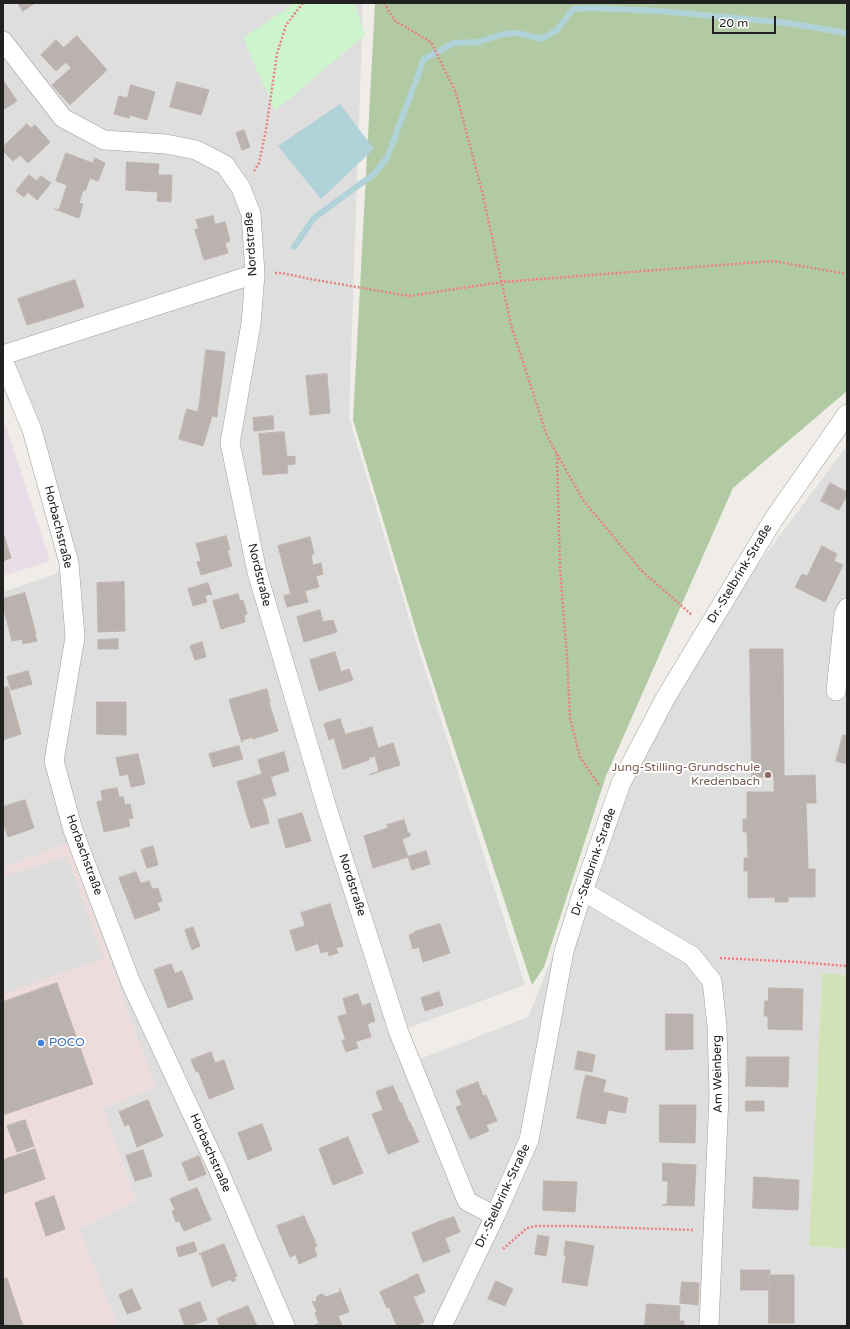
<!DOCTYPE html>
<meta charset="utf-8">
<style>
body{margin:0}
#map{position:relative;width:850px;height:1329px;overflow:hidden;background:#f0ede9;font-family:"Varela Round",sans-serif}
canvas{display:block}
.frame{position:absolute;inset:0;border:4px solid #212121;pointer-events:none}
.scale{position:absolute;left:712px;top:16px;width:64px;height:18px;box-sizing:border-box;border:2px solid #212121;border-top:0;padding-left:5px;font-size:12px;line-height:14px;white-space:nowrap;color:#212121;-webkit-text-stroke:3px #fff;paint-order:stroke}
</style>
<div id="map">
<canvas width="850" height="1329"></canvas>
<div class="frame"></div>
<div class="scale">20 m</div>
</div>
<script>
const g = document.querySelector('canvas').getContext('2d');
g.lineJoin = 'round';
function paint(path, color) { g.fillStyle = color; g.fill(path, 'evenodd'); }
function trace(path, color, width, dash) { g.strokeStyle = color; g.lineWidth = width; g.lineCap = dash ? 'butt' : 'round'; g.setLineDash(dash || []); g.stroke(path); }
function drawText(font, color, halo, rows, align = 'center') {
  g.font = font + ' "Varela Round",sans-serif'; g.lineWidth = 4; g.setLineDash([]); g.textBaseline = 'middle'; g.strokeStyle = halo; g.fillStyle = color; for (const [text, x, y, turn = 0] of rows) {
    g.save(); g.translate(x, y); g.rotate((+turn || 0) * Math.PI / 180); g.textAlign = isNaN(turn) ? turn : align; if (halo) g.strokeText(text, 0, 0); g.fillText(text, 0, 0); g.restore();
  }
}
paint(new Path2D(`
 M3,3H363L349,418L415,638L525,985L408,1028L420,1059L528,1017L655,702L847,446V975L822,973L809,1246L847,1249V1326H117L79,1229L136,1201L103,1108L155,1087L68,844L3,867V592L56,574L73,550L3,353Z`), '#dfdede');
paint(new Path2D(`
 M68,844L155,1087L103,1108L136,1201L79,1229L117,1326H3V867Z`), '#eedbdc');
paint(new Path2D(`
 M3,417L50,561L3,576Z`), '#e8dce7');
paint(new Path2D(`
 M822,973L847,975V1249L809,1246Z`), '#d1e3b6');
paint(new Path2D(`
 M375,3H847V391L733,488L606,776L544,967L532,985L418,637L353,420Z`), '#b2caa3');
paint(new Path2D(`
 M295,3H354L365,35L275,111L243,38Z`), '#cdf4cd');
paint(new Path2D(`
 M67,856L104,959L3,994V876Z`), '#ddd');
paint(new Path2D(`
 M340,104L374,149L321,199L278,146Z`), '#afd3d8');
trace(new Path2D(`
 M294,247L314,218L374,174L387,158L424,59L454,43L478,42L504,34L517,33L542,39L557,30L573,9L594,8L660,11L788,23L847,33`), '#afd3d8', 6);
const building = new Path2D(`
 M18,3H35L23,11Z
 M77,36L107,70L70,105L52,85L71,68L58,53Z
 M56,40L64,48L58,53L66,62L56,71L41,55Z
 M3,80L17,101L3,110Z
 M177,82L209,90L201,115L170,107Z
 M131,85L155,92L147,120L130,115L129,118L114,114L119,96L127,98Z
 M27,124L31,128L35,125L50,142L28,163L20,155L13,161L3,151V147Z
 M244,130L250,147L242,150L236,133Z
 M66,153L95,164L85,191L83,190L79,203L83,204L79,218L54,209L59,210L67,185L56,181Z
 M95,158L105,163L98,181L90,178L95,164H93Z
 M127,162L159,164L158,175H172L171,202L157,201L158,192L126,190Z
 M29,175L33,178L20,194L16,191Z
 M41,176L51,183L37,200L28,192Z
 M33,178L37,181L24,197L20,194Z
 M213,216L215,225L199,229L196,220Z
 M225,222L230,241L225,243L228,253L204,260L195,230Z
 M75,280L84,307L56,316L47,289Z
 M47,289L56,316L27,325L18,299Z
 M206,350L225,352L223,370L204,368Z
 M204,368L223,370L221,385L202,383Z
 M327,374L330,413L310,415L306,376Z
 M202,383L221,385L218,406L200,401Z
 M200,401L218,406L217,417L198,412Z
 M187,409L212,416L203,446L179,439Z
 M273,416L274,429L254,431L253,418Z
 M284,432L287,457L295,456V464L287,465L288,473L263,475L259,434Z
 M830,483L847,492V495L839,510L821,501Z
 M3,532L11,558L3,561Z
 M226,536L230,550H227L232,566L201,575L197,562L201,561L196,544Z
 M310,537L314,554L311,555L313,565L321,563L323,574L316,576L319,587L291,595L278,546Z
 M822,546L837,554L834,561L843,565L825,602L795,587L802,574L807,576Z
 M124,582L125,631L98,632L97,583Z
 M208,583L212,595L210,594L205,596L207,602L193,606L188,589Z
 M305,591L308,602L287,607L284,596Z
 M25,593L36,634L35,635L37,641L23,644L22,639L12,641L3,606V599Z
 M238,594L240,601L243,600L247,614L244,615L245,622L221,629L213,601Z
 M320,610L323,622L333,620L337,632L304,642L297,617Z
 M118,639V649H98V640Z
 M202,642L206,657L195,660L190,646Z
 M750,649H783L784,776L815,775L816,803H806L808,869H815V897H788V902H775V897L748,898V871H744V858H748L747,832H743V819H747V792H774V777H752Z
 M335,652L341,672L349,669L353,680L319,691L310,660Z
 M28,671L32,684L11,690L7,677Z
 M8,687L21,734L3,740V688Z
 M267,689L270,702L269,703L278,731L253,739L250,726L238,730L229,700Z
 M97,702H126V735L97,734Z
 M340,719L345,734L329,740L324,724Z
 M250,726L253,737L242,740V742L238,730Z
 M372,727L378,748L393,743L400,765L369,775L379,771L375,756L369,758V760L343,769L334,738Z
 M843,735L847,736V764L836,761Z
 M239,746L243,759L213,767L209,754Z
 M284,752L289,771L270,777L269,772L262,774L258,760Z
 M138,754L145,784L131,787L128,774L120,776L116,758Z
 M269,772L276,795L262,799L266,810L247,816L237,782Z
 M117,788L119,797L103,801L101,791Z
 M123,797L125,805L130,804L133,818L128,819L130,826L104,832L97,802Z
 M25,800L34,828L8,837L3,823V807Z
 M266,810L269,823L251,828L247,816Z
 M302,813L311,841L286,848L278,820Z
 M404,820L408,833H410V836L402,839L408,857L373,868L364,836L388,828L387,825Z
 M153,846L158,865L147,868L141,850Z
 M426,851L430,864L412,870L408,857Z
 M136,872L141,884L124,891L119,878Z
 M149,881L152,889L158,888L162,901L157,903L160,910L135,919L124,890Z
 M330,904L343,946L336,948L338,953L329,956L328,951L321,953L312,926L306,928L301,913Z
 M440,924L450,953L423,962L419,947L413,949L409,935L414,933V932Z
 M305,926L306,928L312,926L317,944L296,951L290,931Z
 M193,927L200,946L192,950L185,930Z
 M171,964L175,974L158,981L154,970Z
 M182,971L193,999L168,1008L158,981Z
 M57,983L93,1084L3,1115V1002Z
 M769,988L803,989L802,1030L768,1029V1016H764L765,1001H768Z
 M439,992L443,1005L425,1011L421,998Z
 M358,994L362,1006L370,1003L375,1021L367,1024L363,1009L347,1014L343,999Z
 M363,1009L371,1037L347,1044L338,1017Z
 M666,1014H693V1049L666,1050Z
 M345,1040L347,1044L356,1042L358,1048L346,1052L342,1041Z
 M578,1051L595,1055L592,1072L575,1069Z
 M211,1052L215,1063L198,1070L199,1071L196,1072L191,1060Z
 M747,1057H789L788,1087L746,1086Z
 M224,1060L234,1089L209,1099L198,1070Z
 M586,1075L606,1080L603,1092L583,1088Z
 M478,1082L483,1096L486,1095L497,1121L486,1125L489,1131L470,1139L456,1107L462,1105L456,1091Z
 M393,1086L400,1103L401,1102L409,1122H410L419,1142L388,1154L372,1114L383,1110L376,1092Z
 M583,1088L612,1094L605,1124L577,1118Z
 M612,1094L628,1098L625,1113L609,1110Z
 M148,1100L163,1136L137,1147L129,1124L125,1126L119,1112Z
 M746,1101H764V1111H746Z
 M660,1105H696L695,1143L660,1142Z
 M25,1120L34,1146L17,1152L7,1126Z
 M262,1124L272,1150L248,1160L238,1133Z
 M348,1137L363,1173L333,1185L319,1149Z
 M35,1149L45,1179L31,1184L21,1154Z
 M143,1150L146,1159L129,1164L126,1156Z
 M21,1154L31,1184L3,1194V1160Z
 M199,1156L206,1174L189,1181L182,1163Z
 M146,1159L152,1176L135,1181L129,1164Z
 M663,1163L696,1165L694,1206L662,1205L667,1204L668,1181H663Z
 M754,1177L799,1180L798,1210L753,1208Z
 M544,1181L577,1182L575,1212L543,1210Z
 M197,1188L211,1220L184,1231L179,1221L176,1222L172,1211L175,1210L170,1199Z
 M54,1196L65,1229L46,1236L35,1203Z
 M304,1216L317,1246L290,1257L277,1226Z
 M454,1217L460,1232L445,1238L439,1222Z
 M439,1222L450,1252L423,1262L412,1233Z
 M538,1235L549,1237L546,1256L535,1254Z
 M566,1241L594,1246L587,1286L562,1282L566,1255H564Z
 M194,1242L197,1251L179,1257L176,1248Z
 M224,1244L237,1276L234,1278L236,1280L232,1282L231,1279L212,1287L201,1254H199Z
 M314,1247L317,1256L299,1264L296,1255Z
 M741,1270H770L769,1290H741Z
 M418,1274L425,1292L416,1296L409,1278Z
 M769,1275H794V1323H769Z
 M7,1278L23,1326H3V1280Z
 M409,1279L416,1296H413L387,1308L380,1292Z
 M496,1281L513,1289L509,1297L492,1290Z
 M682,1282L699,1283L698,1305L680,1303Z
 M132,1289L141,1309L127,1314L119,1295Z
 M340,1289L349,1312L338,1316L342,1325L313,1326L319,1323L315,1313L317,1312L312,1301L314,1302H316L317,1296L322,1294L326,1297L340,1292Z
 M492,1290L509,1297L505,1306L488,1299Z
 M413,1296L424,1322L415,1326H397L389,1307Z
 M200,1302L207,1320L189,1326H185L179,1310Z
 M647,1304L680,1306L679,1321H684V1326H645Z
 M248,1306L257,1326H227L223,1316Z
 M223,1316L227,1326H220L217,1319Z`);
paint(building, '#b9b2af');
trace(building, '#c0b4ad', 1);
const street = new Path2D(`
 M3,41L63,118L104,140L166,144L196,150L225,165L241,188L251,214L255,274L251,324L230,443L257,572L327,808L399,1033L467,1201L495,1216
 M3,355L255,274
 M3,360L32,430L69,563L75,637L54,761L73,830L131,983L218,1169L285,1326
 M836,691L844,615L847,608
 M583,891L692,956L712,981L717,1026L719,1095L709,1326
 M442,1326L495,1216L529,1140L564,951L583,891L621,783L666,697L773,520L847,414`);
trace(street, '#9e9e9e', 20);
trace(new Path2D(`
 M384,3L395,21L431,42L456,93L482,191L511,325L547,436L583,500L642,571L692,615
 M254,171L259,163L266,130L277,54L286,25L303,3
 M275,273H282L310,279L409,296L502,282L773,261L847,274
 M557,454L560,569L567,657L570,718L580,757L599,785
 M720,958L799,962L847,966
 M503,1249L527,1228L536,1226H571L694,1230`), '#ea8181', 2.5, [2, 2]);
trace(street, '#fff', 19);
for (const [x, y, r, color] of [
 [768,775,4,"#8d6e63"],
 [41,1043,4,"#3f7fe0"]
]) { const dot = new Path2D(); dot.arc(x, y, r, 0, 2 * Math.PI); g.fillStyle = color; g.fill(dot); trace(dot, '#fff', 1.5); }
drawText('12px', '#212121', '#fff', [
 ["Nordstraße",251,244,-94],
 ["Horbachstraße",58,527,76],
 ["Dr.-Stelbrink-Straße",740,574,-59],
 ["Nordstraße",259,575,76],
 ["Horbachstraße",84,855,70],
 ["Dr.-Stelbrink-Straße",594,862,-71],
 ["Nordstraße",352,885,72],
 ["Am Weinberg",718,1074,-91],
 ["Horbachstraße",210,1153,66],
 ["Dr.-Stelbrink-Straße",503,1196,-65]
]);
drawText('12px', '#785e54', '#fff', [
 ["Jung-Stilling-Grundschule",760,768],
 ["Kredenbach",760,782]
], 'right');
drawText('12px', '#366cbe', '#fff', [
 ["POCO",49,1043]
], 'left');
</script>
